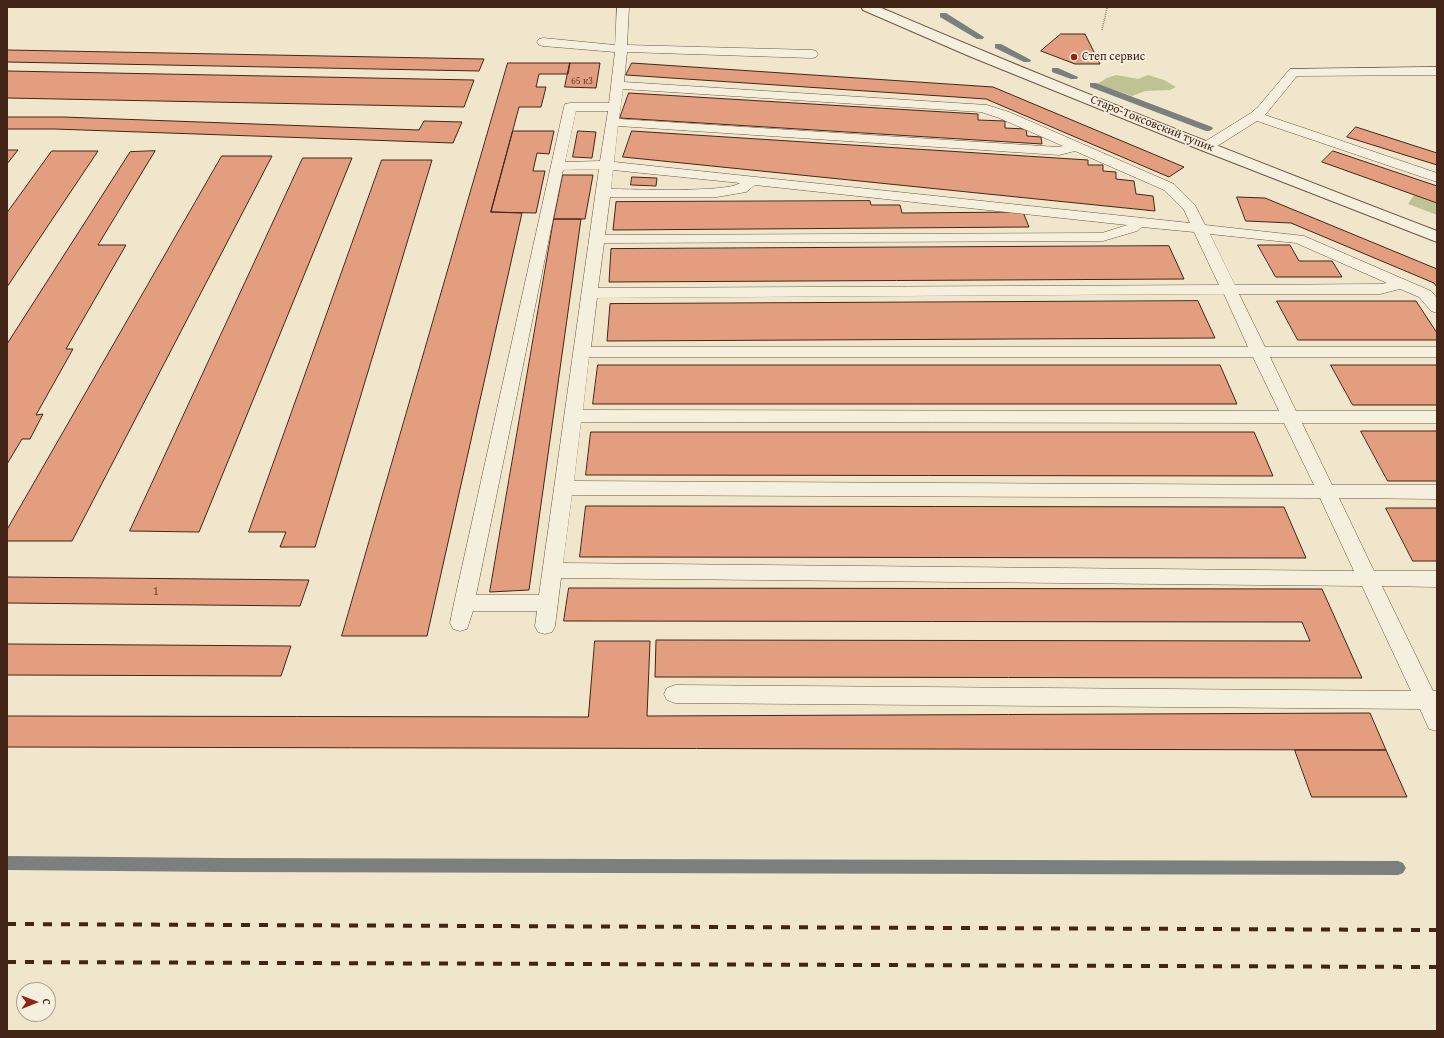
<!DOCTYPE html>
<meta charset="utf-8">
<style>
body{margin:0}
#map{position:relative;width:1444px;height:1038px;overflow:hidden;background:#efe6cb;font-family:"Gentium Book Plus",serif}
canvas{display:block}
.frame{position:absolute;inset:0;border:8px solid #432517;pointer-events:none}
.north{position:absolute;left:16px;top:982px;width:40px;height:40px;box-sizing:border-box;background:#f5efdd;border:1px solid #ae9e8e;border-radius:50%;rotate:89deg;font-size:11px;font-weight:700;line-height:16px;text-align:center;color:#432517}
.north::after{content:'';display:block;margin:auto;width:14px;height:18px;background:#8f2418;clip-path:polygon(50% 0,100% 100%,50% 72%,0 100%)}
</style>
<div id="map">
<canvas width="1444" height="1038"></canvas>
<div class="frame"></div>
<div class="north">С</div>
</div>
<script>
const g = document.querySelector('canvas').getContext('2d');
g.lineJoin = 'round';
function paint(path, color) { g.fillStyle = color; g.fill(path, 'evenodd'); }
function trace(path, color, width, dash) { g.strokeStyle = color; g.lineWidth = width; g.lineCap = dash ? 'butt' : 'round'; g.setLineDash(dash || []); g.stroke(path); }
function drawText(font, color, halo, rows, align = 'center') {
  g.font = font + ' "Gentium Book Plus",serif'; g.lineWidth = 3.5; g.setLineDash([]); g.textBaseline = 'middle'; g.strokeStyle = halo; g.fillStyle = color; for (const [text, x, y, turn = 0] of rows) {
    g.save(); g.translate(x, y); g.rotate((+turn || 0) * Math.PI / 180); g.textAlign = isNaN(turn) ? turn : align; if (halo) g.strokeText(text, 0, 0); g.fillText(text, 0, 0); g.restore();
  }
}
paint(new Path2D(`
 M1116,75L1138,79L1148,75L1164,80L1176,87L1170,90L1145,91L1132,96L1097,84L1107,78Z
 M1414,195L1437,203V215L1408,204Z`), '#bfc393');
paint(new Path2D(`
 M940,13H946L984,37L983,39H977L940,17Z
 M995,44H1001L1031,60L1030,62H1024L995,48Z
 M1052,68H1058L1078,77L1077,79H1071L1052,72Z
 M1090,83H1096L1212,127L1213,129L1209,131H1206L1090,87Z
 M7,856L225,858L1398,861L1403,863L1406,868L1403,873L1398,875L225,872L7,870Z`), '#7b807e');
const building = new Path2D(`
 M1061,34H1085L1100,64H1075L1041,51Z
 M7,50L484,59L479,71L7,62Z
 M508,63H570L568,74H539L536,87H546L541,107H519L491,212L522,213L427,636H342Z
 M570,63H600L596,88L565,87Z
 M632,63L993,87L1184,167L1169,177L986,99L626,75Z
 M7,71L474,80L464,107L7,98Z
 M629,93L978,114V120L1005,121V128L1026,129L1027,136L1041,137L1042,144L620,118Z
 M7,117H63L419,130L424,121L462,122L453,143L54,129H7Z
 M1356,127L1437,153V165L1347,137Z
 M513,131H554L549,154L537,153L533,171H545L536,213L491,212Z
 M578,131L596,132L592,158L573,157Z
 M632,131L1088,160V165H1103V171L1116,172V179L1134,181L1136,194L1153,196L1155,211L623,157Z
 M7,150H18L7,164Z
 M52,151H98L7,287V213Z
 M155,151L98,245H126L66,349H73L36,415L43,414L30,439H22L7,464V344L130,152Z
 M1333,151L1437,186V203L1322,162Z
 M222,156H272L72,541H7V530Z
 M303,158H352L199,532L130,531Z
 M382,160H432L315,547H280L286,532H249Z
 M563,175H593L585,219H554Z
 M632,177L657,178L656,186L631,185Z
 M1237,197L1265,198L1437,269V287L1434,283L1291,223L1246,221Z
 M870,201L871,205H900L902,213L1023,212L1029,227L613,230L616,202Z
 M554,219H581L529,590L490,592Z
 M1258,245H1290L1299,261H1332L1342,277H1276Z
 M1169,246L1184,279L609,282L611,249Z
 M1198,301L1215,338L607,341L610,304Z
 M1277,301H1416L1437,333V340H1298Z
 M598,365H1220L1237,404H593Z
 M1331,365H1437V405H1353Z
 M1361,431H1437V481H1388Z
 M591,432H1254L1273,476L586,475Z
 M586,506L1284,507L1306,558L580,557Z
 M1386,508H1437V561H1413Z
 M7,577L309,580L300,606L7,603Z
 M569,588L1322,589L1362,678L655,677L656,640L1310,641L1302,622L564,621Z
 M595,641H650L647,716L1370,713L1386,750L7,747V716L588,717Z
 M7,644L291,646L281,676L7,675Z
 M1295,750H1386L1407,797H1312Z`);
paint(building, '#e39e7f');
trace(building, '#432517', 1);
const lane = new Path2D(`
 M617,7H629L627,45L812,50L816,51L818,54L816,57L812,58L627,52L624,82L987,105L1009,112L1174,184L1195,205L1205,225L1304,236L1431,291L1437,298V313L1431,311L1419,297L1400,289L1380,294H1239L1265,347H1437V357H1270L1296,411H1437V423H1302L1332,485H1437V499L1339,498L1374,571H1437V587L1382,586L1433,691H1437V731L1429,729L1420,709L675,703L667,700L664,694L667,688L675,685L1411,691L1362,586L561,578L555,626L552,632L545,634L538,632L535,626L537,611H473L467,629L460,631L453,629L450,623L454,603L564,107L565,104L570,103H609L615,52L543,46L539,45L537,42L539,39L543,38L615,45ZM623,89L981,112L999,118L1063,146L1058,147L619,119ZM576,111H608L600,161L565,162ZM618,126L1059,155L1075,151L1164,190L1184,210L1190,223L614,162ZM599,169L539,595H476L563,170ZM613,170L740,183C727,193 632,189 611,189ZM755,185L1127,225L1102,233L605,235L610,197H717L746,192ZM1142,227L1194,232L1219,285L598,288L604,243L1103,241L1137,231ZM1210,234L1296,243L1387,283L1380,284L1235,285ZM1224,294L1248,347H591L597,298ZM589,357H1253L1279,411L583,410ZM581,422L1284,423L1314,485L574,481ZM572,495L1320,498L1354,571L563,563Z
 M1437,67V75L1297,76L1265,115L1437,173V182L1257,121L1211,150H1201L1199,147L1201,144L1251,113L1258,107L1290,69Z`);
const street = new Path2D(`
 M861,7H879C1063,86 1250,159 1437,231V242L1201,150L969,56L863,10Z`);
trace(lane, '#6e5544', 1);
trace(street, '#6e5544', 2);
trace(new Path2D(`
 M1102,30L1107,8`), '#432517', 1.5, [0.5, 1.5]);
paint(lane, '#f5efdd');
paint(street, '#f5efdd');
trace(new Path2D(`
 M7,924L1437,930
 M7,962L1437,967`), '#432517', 4, [9, 9]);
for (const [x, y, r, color] of [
 [1074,57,4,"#8f2418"]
]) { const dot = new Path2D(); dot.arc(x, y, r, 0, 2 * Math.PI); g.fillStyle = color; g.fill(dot); trace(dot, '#f5efdd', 1.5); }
drawText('10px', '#6b4331', null, [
 ["65 к3",582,81]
]);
drawText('12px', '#432517', '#f5efdd', [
 ["Степ сервис",1082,57]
], 'left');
drawText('12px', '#432517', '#f5efdd', [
 ["Старо-Токсовский тупик",1152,124,22]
]);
drawText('12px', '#6b4331', null, [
 ["1",156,592]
]);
</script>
